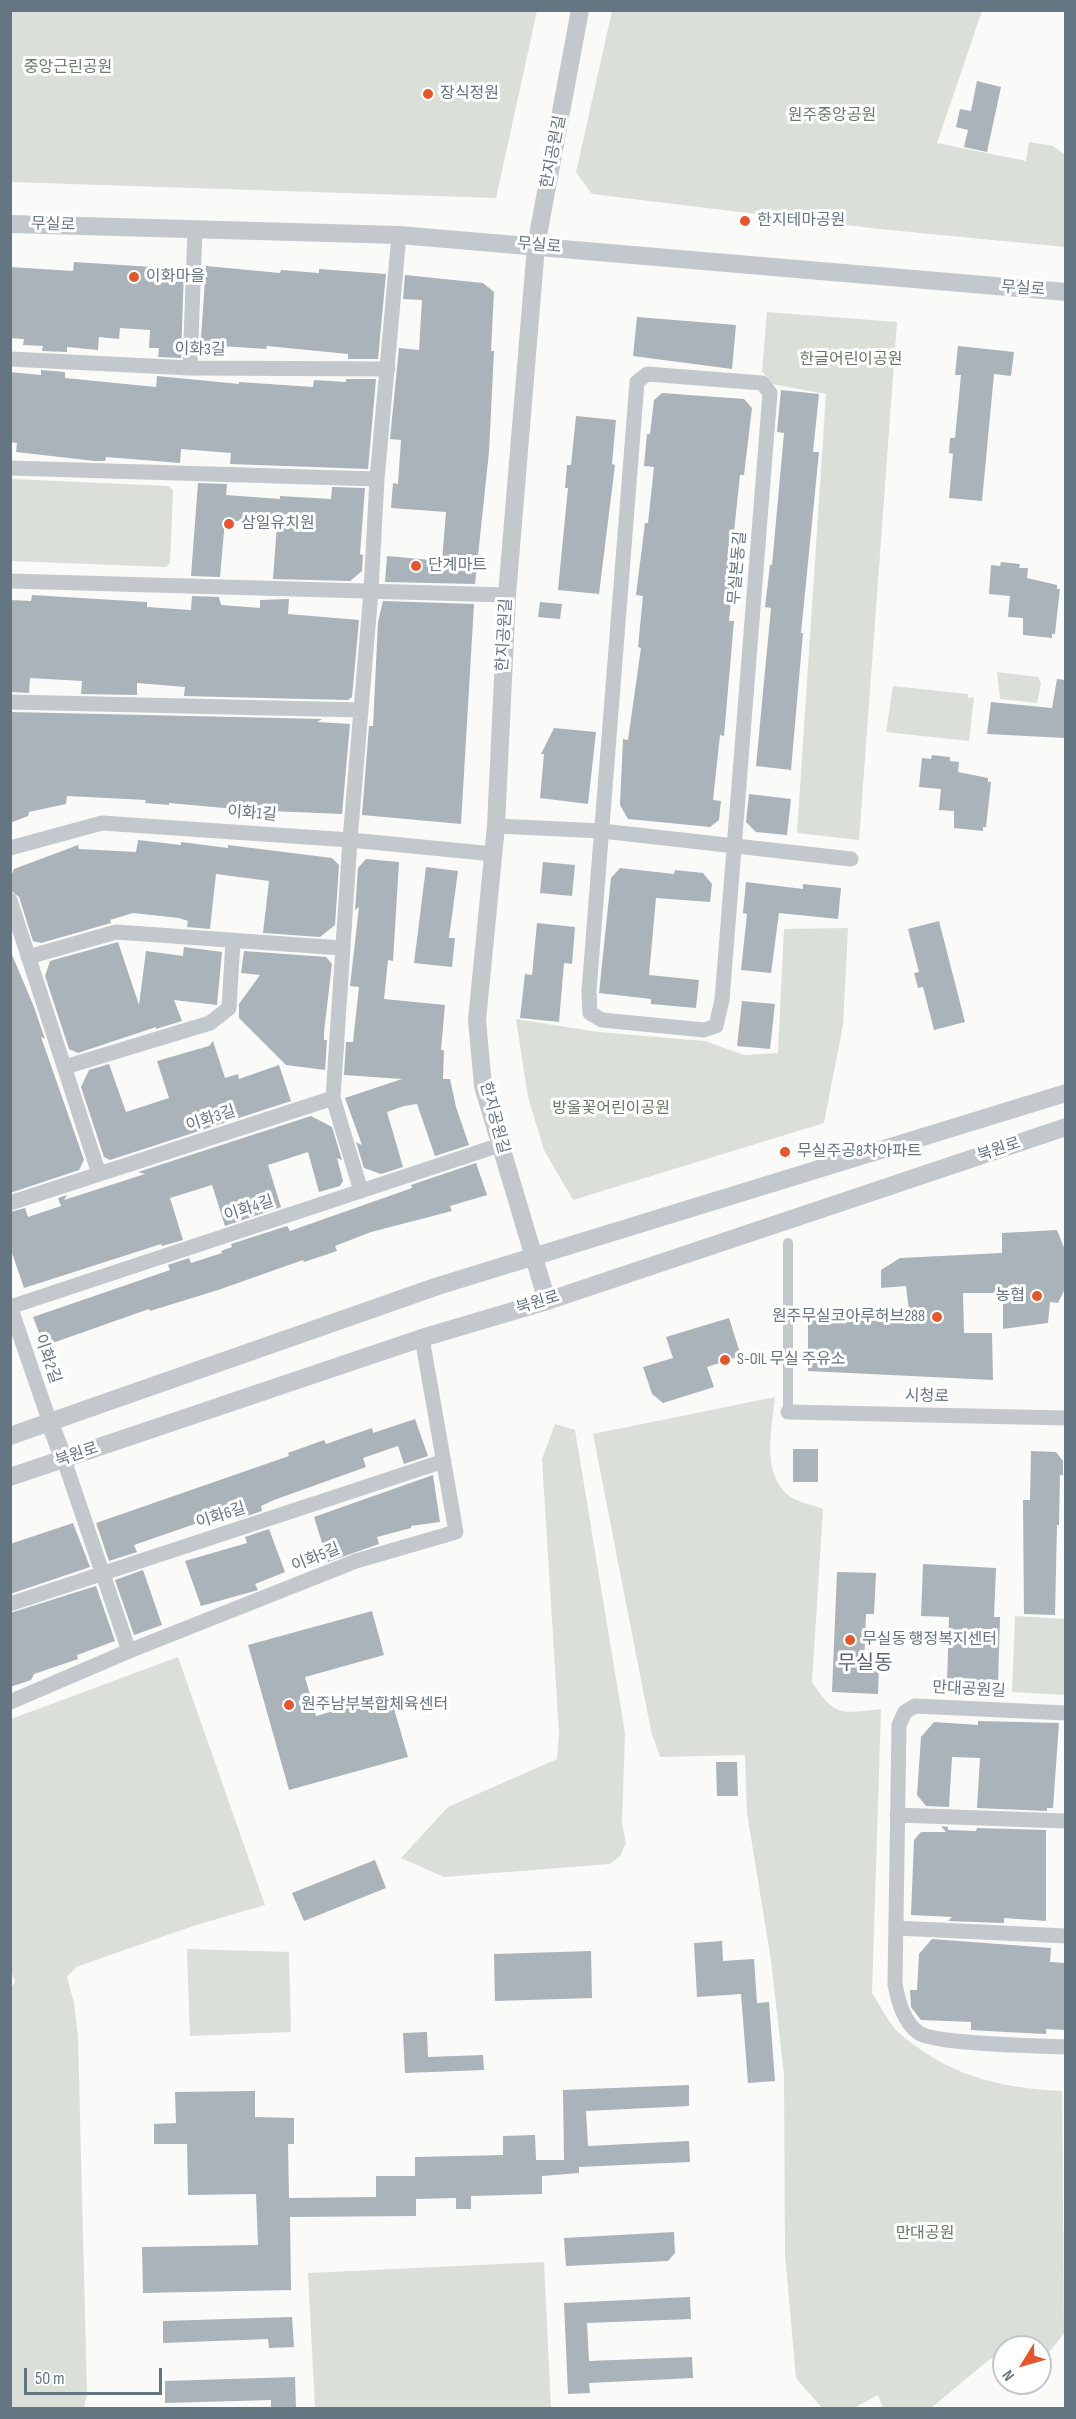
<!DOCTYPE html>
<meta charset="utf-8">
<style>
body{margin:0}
#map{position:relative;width:1076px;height:2419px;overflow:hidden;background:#fafaf8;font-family:"Sofia Sans Condensed",sans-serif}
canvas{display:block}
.frame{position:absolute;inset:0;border:12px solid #657683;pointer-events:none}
.north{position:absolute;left:992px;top:2335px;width:60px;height:60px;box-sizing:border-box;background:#fff;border:2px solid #c1c8cd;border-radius:50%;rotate:233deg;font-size:16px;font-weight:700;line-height:24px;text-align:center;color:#657683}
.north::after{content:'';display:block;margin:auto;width:21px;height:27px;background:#e4572e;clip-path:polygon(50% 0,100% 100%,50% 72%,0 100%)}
.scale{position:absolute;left:24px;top:2368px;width:138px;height:27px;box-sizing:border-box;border:3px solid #657683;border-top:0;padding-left:8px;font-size:18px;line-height:21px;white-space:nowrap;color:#657683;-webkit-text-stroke:4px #fff;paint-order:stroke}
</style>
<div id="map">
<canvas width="1076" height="2419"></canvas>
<div class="frame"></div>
<div class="north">N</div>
<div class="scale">50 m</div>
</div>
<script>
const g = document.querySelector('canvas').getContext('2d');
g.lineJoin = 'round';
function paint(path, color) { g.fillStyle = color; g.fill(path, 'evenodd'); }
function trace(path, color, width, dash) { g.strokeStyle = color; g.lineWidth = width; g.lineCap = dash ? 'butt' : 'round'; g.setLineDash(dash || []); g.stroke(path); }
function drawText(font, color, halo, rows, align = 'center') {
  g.font = font + ' "Sofia Sans Condensed","Noto Sans KR",sans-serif'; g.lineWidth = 6; g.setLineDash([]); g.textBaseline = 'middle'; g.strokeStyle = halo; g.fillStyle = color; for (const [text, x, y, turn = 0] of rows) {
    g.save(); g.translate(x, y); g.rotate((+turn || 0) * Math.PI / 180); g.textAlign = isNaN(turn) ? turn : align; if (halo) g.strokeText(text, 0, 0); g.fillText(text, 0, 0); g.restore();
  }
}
paint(new Path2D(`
 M10,11L11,10L537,11L496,198L11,182Z
 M612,11H982L937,143L1026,161L1029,142L1053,146L1065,155V247L879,229L592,194L576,172Z
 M767,312L897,322L859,840L797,833L826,394L772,384L762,371Z
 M11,479L169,486L173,490L170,563L166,567L11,561Z
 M997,672L1038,677L1041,683L1037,703L1000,699Z
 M893,686L968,694V698L974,697L969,741L886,732Z
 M848,928L843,1025L824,1123L573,1200L544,1150L528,1097L516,1019L598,1032L705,1041L744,1055L778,1053L784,929Z
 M775,1397C772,1428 761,1472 788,1495C796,1502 813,1505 823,1509L812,1682C836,1718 841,1713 881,1709L872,1993C880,2005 888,2022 898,2032C947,2075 998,2088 1062,2091L1064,2334L1050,2351L1040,2353V2347H1004V2357L990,2359L931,2408H883L878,2395L854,2408H822L796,2378L785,2254L784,2075L771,1960L747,1813L745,1755L660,1757L651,1731L593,1434Z
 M555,1424L575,1430L625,1733L622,1823L626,1843L620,1856L610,1864L444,1877L401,1858L448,1807L557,1759L559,1733L542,1459Z
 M1015,1616L1065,1619V1695L1012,1692Z
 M178,1657L265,1905L193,1926L76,1967L67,1977L74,2003L78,2037L87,2395L84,2408H11L10,1989L15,1982L10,1967L11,1719Z
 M187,1949L289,1952L291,2032L190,2036Z
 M544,2262L551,2408H315L308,2273Z`), '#dadfd7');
paint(new Path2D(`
 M977,81L1001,87L987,152L964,147L968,130L956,127L960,109L971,111Z
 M74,262L184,269L181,358L158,357L159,348H149L150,330L120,328L119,339L99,337L98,350L67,347V352L42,351L43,346L23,345L24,339L10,338V267L73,271Z
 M206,266L280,273L281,270L319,273V269L386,274L378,359H348V354L267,346L266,349L221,346L220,353L200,352Z
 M405,275L483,283L494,292L491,351H494L489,452L475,584L385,582L387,556L442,561L446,512L391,508L393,483L398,484L401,440L390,439L399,348L419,350L422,300L403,299Z
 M637,317L736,325L732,369L633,356Z
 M958,346L1014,352L1011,376L994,374L982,501L949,498L953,454L949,453L950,438H955L961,375H955Z
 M41,370L65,372V378L156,387L157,376L239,384V382L313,387L314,380L346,382V379H376L368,469L230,464L231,453L181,449L180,463L106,457L105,461H95L16,452L17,443L10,442V372L41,375Z
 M781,390L819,394L813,452H819L801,633H803L791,770L756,766L771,608L765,607L770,565H772L784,433L777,432Z
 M662,393L744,399L752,408L744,475H740L734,532L740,533L738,559H735L729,621H734L724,736L720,735L713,800L721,801L719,820L710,827L628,819L620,805L623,739L628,740L641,648L638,647L643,596L636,595L645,523H648L654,467L644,466L647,434H650L654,400Z
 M576,416L616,420L612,464L615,465L599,594L558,590L568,488H565L567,465H571Z
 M198,483L227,484L226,495L280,499V496L331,499L332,487L365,488L360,554L363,555L362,571L350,581L273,579L277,524L225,520L220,577L191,576Z
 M1001,562L1020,564L1019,568H1028L1027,578L1057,585V589H1060L1057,615L1055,634H1052V638L1023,635V618L1008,617L1010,596L989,594L991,565L1000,566Z
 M32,595L147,602V607L191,610L192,596L219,597L221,605L260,608V600L289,599L288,614L359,620L352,697L348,700L184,696L185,687L137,683V695L81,694L82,681L30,678L29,693L10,692V600L31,601Z
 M383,601L474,604L461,824L362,815L369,726H373L378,622Z
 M540,602L562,604L560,619L538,617Z
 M1057,679L1065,680V738L987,734L991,702L1052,708Z
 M10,712L322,719L317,722L350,724L342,814L246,810L169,803V805L145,803L146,800L67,796L66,804L29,812L28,816L10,823Z
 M554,728L596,732L588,804L540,798L544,754H541Z
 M932,755L950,757V761L959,762L958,772L988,778V782H991L986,827H983V831L954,828V811L939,810L941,789L919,787L922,758L931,759Z
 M749,794L791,799L787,835L756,832L746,822Z
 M138,840L181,845V842L228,848V845L332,858L339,865L335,925L320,937L263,933L269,881L216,874L210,929L187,927L188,921L179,918L133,913L110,920L111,923L41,943L33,941L19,897L10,890V879L14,869L78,845L79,849L136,852Z
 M366,859L399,862L393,961L388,960L384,999L445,1005L441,1050H444L443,1079H450L456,1107L469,1145L435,1156L417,1104L404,1106L387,1112L403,1167L381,1174L364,1168L356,1142L362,1145L345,1098L402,1079L344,1075L346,1042H353L359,987L350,986L359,907L355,910L358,868Z
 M543,862L575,865L572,896L540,893Z
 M426,867L458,871L449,938H455L452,967L414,963Z
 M620,868L674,874L675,870L703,873L712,884L710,902L656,898L649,975L699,980L696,1008L651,1004V999L599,993L611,878Z
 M746,882L803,889V884L841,888L838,919L779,913L771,973L741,970L747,914L743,913Z
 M939,921L965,1022L934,1030L923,987L918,988L914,973L919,972L908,929Z
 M537,923L575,927L572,964L564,963L559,1022L520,1018L525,974L532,975Z
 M118,942L139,1005L146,951L183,956L184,947L222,952L217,1005L174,1000L182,1021L156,1029V1027L78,1053L69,1049L45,976L50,961Z
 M10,950L34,1007L45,1039L41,1037L84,1160L79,1170L10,1193Z
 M244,951L326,957L332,964L324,1032V1040H327L325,1070L286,1065L239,1018V1004L260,975L241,973Z
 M742,1001L775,1004L770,1049L737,1046Z
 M213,1041L225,1078L238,1074L239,1079L279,1065L291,1101L110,1160L104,1157L81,1087L89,1070L109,1064L126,1112L169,1098L157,1061L209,1046Z
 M311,1116L332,1127L342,1160L337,1158L343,1181L340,1186L319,1192L308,1152L268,1165L281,1207L225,1226L212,1185L170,1198L183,1240L162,1246L161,1244L24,1288L10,1247V1212L25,1208L28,1217L61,1206L58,1198L67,1195L64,1200L145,1174L138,1172Z
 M476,1163L487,1195L450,1206L452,1211L371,1232L335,1246L337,1251L304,1262L303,1260L218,1290L150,1311L149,1309L44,1346L33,1317L170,1270L168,1265L189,1258L191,1263L222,1253L221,1251L232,1247L231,1244L287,1226L290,1231L412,1188L411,1185Z
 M1057,1230L1065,1250V1289L1058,1303L1050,1302L1048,1323L1003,1329V1293H963L964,1333H992L993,1380L808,1371V1314L910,1319L906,1286L881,1288V1270L900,1258L1002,1253V1233Z
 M729,1318L741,1356L707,1367L714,1387L663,1403L652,1394L643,1367L673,1358L666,1337Z
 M415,1419L428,1456L404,1464L398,1446L363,1458L366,1467L274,1500L261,1506L262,1511L238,1519L236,1513L230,1515V1512L189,1526L134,1545L137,1552L109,1561L96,1523L289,1456L288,1453L324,1440L326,1444L372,1428L373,1433Z
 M793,1449H818V1482H793Z
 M1031,1451L1056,1452L1063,1461V1475H1060L1059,1525H1057L1055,1615L1024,1614L1023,1500H1030Z
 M433,1475L440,1522L411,1526V1528L377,1537L379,1544L328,1562L314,1517Z
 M73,1523L90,1567L10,1594V1544Z
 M269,1529L285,1572L255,1584L258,1590L201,1606L185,1561L247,1543L245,1537Z
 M923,1564L996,1568L994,1617H1000L998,1684L947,1682L949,1617L921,1616Z
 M143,1570L162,1625L134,1635L115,1580Z
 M837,1572L876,1573L874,1614H866L864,1666L879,1667L878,1694L832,1692Z
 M96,1586L115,1641L77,1655L78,1659L34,1674L31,1680L10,1687V1613Z
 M372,1611L384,1655L305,1677L316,1716L390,1695L408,1757L289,1790L248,1645Z
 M978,1721L1059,1723L1053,1808H1047V1811L977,1808L980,1758L952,1757L949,1807L926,1806L917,1795L921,1737L934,1722L978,1725Z
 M716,1762H737L738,1796H717Z
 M941,1826L948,1827V1830L976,1831L977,1828L1046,1830V1921L1004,1918V1923L948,1921L952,1917L911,1915L914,1840L921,1832H946Z
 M375,1860L386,1888L304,1921L292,1893Z
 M932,1939L1051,1948L1050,1962L1065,1963V2030L1046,2029V2034L1005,2032L971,2030V2022L921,2020L911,2007L910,1990H917L919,1954Z
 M722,1941L723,1961L754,1959L757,2003L769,2002L775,2081L748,2083L741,1994L697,1997L694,1943Z
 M591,1951L592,1998L495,2001L494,1954Z
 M427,2032L428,2057L483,2055L484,2070L405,2073L403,2033Z
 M689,2085V2106L586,2111L588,2146L689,2141L690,2162L579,2167V2173L542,2176V2194L471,2196V2209H456V2198L416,2199V2216L290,2217L291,2290L143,2293L142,2247L258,2245L256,2194L188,2195L187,2144H154V2124L176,2123L175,2092L255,2091V2117L294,2118V2144H288L289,2198L376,2197V2176H415V2157L503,2155V2136L535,2135L536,2160H564L563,2090Z
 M674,2232L675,2253L668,2261L566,2266L564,2238Z
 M690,2297L691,2319L587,2323L589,2361L692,2357L693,2378L589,2383L590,2393L568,2394L564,2303Z
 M292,2317L294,2347L269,2348L268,2339L163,2343V2321Z
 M295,2377L296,2408L271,2409V2400L165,2403V2381Z`), '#aab3b9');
trace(new Path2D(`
 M788,1412V1243`), '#c3c8cc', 10);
trace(new Path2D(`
 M10,359L190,368L388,369
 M190,368L195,230
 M647,374L762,383L770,393L722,1000L716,1026L704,1030L602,1020L590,1013L589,991L637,382Z
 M10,468L377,479
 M10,581L507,595
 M10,702L361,710
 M496,826L602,831L851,859
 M10,848L102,823L350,840L494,854
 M10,900L99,1174
 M28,957L116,932L342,948
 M65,1067L210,1023L229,1008L233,940
 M361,1191L333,1098L350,840L371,591L377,479L399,235
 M10,1203L333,1098
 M10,1306L50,1423
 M10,1307L500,1145
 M788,1412L1066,1418
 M64,1460L129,1651
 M10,1604L444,1461
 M10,1702L129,1651L356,1561L456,1532L422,1338
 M1066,1713L915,1706L905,1712L899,1725L895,1984C898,2000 903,2022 919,2033C935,2044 1041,2046 1066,2047
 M897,1815L1066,1821
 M896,1928L1066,1936`), '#c3c8cc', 15);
trace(new Path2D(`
 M10,224L399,235L1066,292
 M547,1301L483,1086L477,1020L496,826L507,595L536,246L580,10
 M50,1423L64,1460
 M10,1436L438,1286L1066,1093
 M10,1477L422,1338L547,1301L1066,1127`), '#c3c8cc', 18);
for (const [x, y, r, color] of [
 [428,94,6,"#e4572e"],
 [745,221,6,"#e4572e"],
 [134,277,6,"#e4572e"],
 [229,524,6,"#e4572e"],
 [416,566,6,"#e4572e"],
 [785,1152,6,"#e4572e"],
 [1037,1296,6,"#e4572e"],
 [937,1317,6,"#e4572e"],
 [725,1360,6,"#e4572e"],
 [850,1640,6,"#e4572e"],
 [289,1705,6,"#e4572e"]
]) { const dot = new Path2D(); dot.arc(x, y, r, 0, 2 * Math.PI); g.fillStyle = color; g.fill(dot); trace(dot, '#fff', 2); }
drawText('16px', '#687a64', '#fff', [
 ["중앙근린공원",68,68],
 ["원주중앙공원",832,116],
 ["한글어린이공원",851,360],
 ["방울꽃어린이공원",611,1109],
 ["만대공원",925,2234]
]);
drawText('16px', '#657683', '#fff', [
 ["장식정원",440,94],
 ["한지테마공원",757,221],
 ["이화마을",146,277],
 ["삼일유치원",241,524],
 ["단계마트",428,566],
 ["무실주공8차아파트",797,1152],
 ["농협",1025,1296,"right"],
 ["원주무실코아루허브288",925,1317,"right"],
 ["S-OIL 무실 주유소",737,1360],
 ["무실동 행정복지센터",862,1640],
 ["원주남부복합체육센터",301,1705]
], 'left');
drawText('16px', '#657683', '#fff', [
 ["한지공원길",554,152,-79],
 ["무실로",53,225,2],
 ["무실로",539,246,5],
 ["무실로",1023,289,4],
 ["이화3길",200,350,1],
 ["무실본동길",738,568,-85],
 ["한지공원길",505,635,-87],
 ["이화1길",252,814,4],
 ["한지공원길",494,1118,75],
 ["이화3길",211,1119,-18],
 ["북원로",999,1150,-18],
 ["이화4길",249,1209,-18],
 ["북원로",538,1303,-17],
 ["이화2길",47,1359,71],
 ["시청로",927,1397,1],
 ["북원로",77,1455,-19],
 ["이화6길",221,1516,-18],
 ["이화5길",316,1558,-22],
 ["만대공원길",969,1690,3]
]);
drawText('20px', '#57646e', '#fff', [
 ["무실동",865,1664]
]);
</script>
